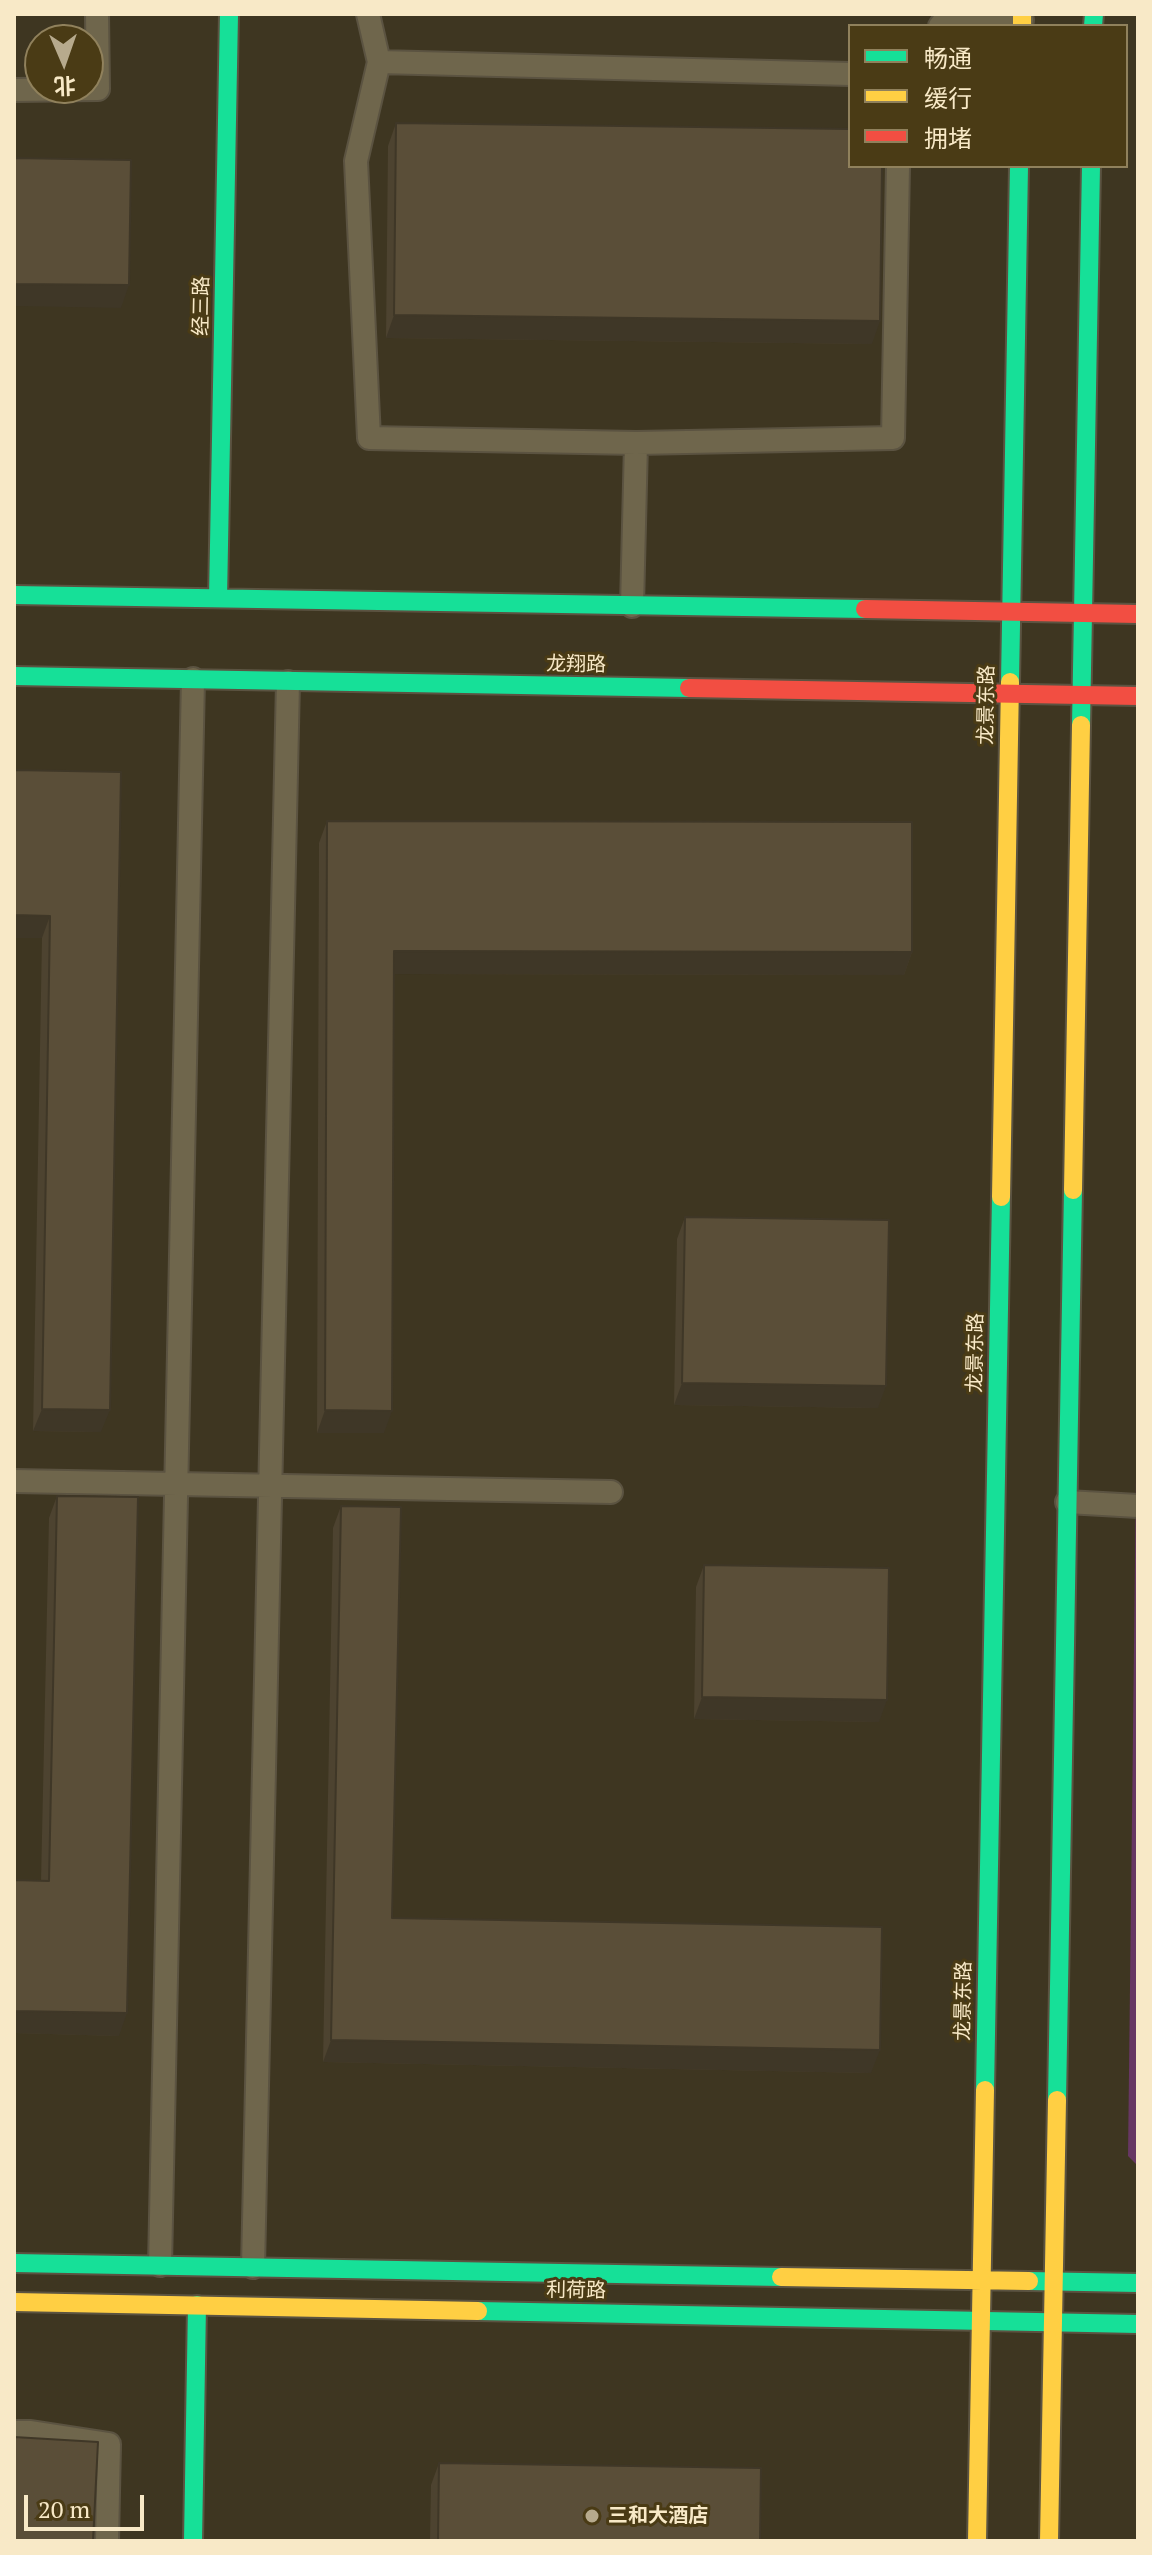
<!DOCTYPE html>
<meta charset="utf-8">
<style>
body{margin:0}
#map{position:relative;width:1152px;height:2555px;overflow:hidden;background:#3e3621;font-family:"PT Serif","Noto Sans SC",serif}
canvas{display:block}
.frame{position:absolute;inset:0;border:16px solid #f8e9c7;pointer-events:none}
.legend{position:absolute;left:848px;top:24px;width:280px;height:144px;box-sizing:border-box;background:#4a3b15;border:2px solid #90815c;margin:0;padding:10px 14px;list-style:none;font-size:24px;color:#f8e9c7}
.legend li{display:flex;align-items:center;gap:16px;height:40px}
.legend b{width:40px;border:2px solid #90815c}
.north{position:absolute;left:24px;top:24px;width:80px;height:80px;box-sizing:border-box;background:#4a3b15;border:2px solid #90815c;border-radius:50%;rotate:178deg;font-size:22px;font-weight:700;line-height:32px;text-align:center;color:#f8e9c7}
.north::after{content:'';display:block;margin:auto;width:28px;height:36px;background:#b7aa8d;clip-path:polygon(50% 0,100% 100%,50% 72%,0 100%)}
.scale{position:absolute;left:24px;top:2495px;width:120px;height:36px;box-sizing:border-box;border:4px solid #f8e9c7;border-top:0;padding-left:10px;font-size:24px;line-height:28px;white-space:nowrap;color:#f8e9c7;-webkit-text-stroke:6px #4a3b15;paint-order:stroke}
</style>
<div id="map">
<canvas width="1152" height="2555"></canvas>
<div class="frame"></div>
<ul class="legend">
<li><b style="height:10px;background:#16e098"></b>畅通</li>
<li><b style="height:10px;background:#ffcf43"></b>缓行</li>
<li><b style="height:10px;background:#f24e42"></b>拥堵</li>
</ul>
<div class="north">北</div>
<div class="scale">20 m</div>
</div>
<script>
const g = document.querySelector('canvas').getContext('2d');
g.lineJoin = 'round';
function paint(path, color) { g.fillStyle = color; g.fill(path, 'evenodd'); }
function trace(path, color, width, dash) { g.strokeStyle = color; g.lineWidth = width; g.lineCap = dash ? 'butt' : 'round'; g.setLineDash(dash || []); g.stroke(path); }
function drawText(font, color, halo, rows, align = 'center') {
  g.font = font + ' "PT Serif","Noto Sans SC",serif'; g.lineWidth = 6; g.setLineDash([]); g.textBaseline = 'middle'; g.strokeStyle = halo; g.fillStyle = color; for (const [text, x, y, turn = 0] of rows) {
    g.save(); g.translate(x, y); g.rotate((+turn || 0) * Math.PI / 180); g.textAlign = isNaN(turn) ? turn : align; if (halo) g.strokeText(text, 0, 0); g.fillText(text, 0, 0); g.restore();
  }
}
paint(new Path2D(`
 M1138,1306V2166L1128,2156Z`), '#673763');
const lane = new Path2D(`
 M368,14L379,62
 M940,26L944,21L1022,20
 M14,90L98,89L97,14
 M636,443L369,438L356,161L379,62L850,74
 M632,606L636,443L893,438L898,166
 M14,1481L611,1492
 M1067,1502L1138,1506
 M160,2265L193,679
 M253,2267L288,682
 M14,2432H31L109,2444L107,2541`);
const fast = new Path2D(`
 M1093,26L1094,14
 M14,595L865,609
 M218,598L229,14
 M14,676L689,688
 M1010,682L1019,166
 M1081,725L1091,166
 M985,2090L1001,1197
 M1057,2100L1073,1190
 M14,2263L781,2277
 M1029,2281L1138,2283
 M478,2311L1138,2324
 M193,2541L197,2305`);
const slow = new Path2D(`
 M1022,14V26
 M1073,1190L1081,725
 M1001,1197L1010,682
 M781,2277L1029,2281
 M14,2302L478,2311
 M977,2541L985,2090
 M1049,2541L1057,2100`);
const jam = new Path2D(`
 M865,609L1138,614
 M689,688L1138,696`);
trace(lane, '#5b5341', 26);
trace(fast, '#5b5341', 22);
trace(slow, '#5b5341', 22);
trace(jam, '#5b5341', 22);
trace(lane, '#6f664c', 22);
trace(fast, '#16e098', 18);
trace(slow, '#ffcf43', 18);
trace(jam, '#f24e42', 18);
paint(new Path2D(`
 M396,123L872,344L386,338L388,146Z
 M14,770L121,772L101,1432L33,1431L42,938H14Z
 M327,821L912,952L904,975L394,974L384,1433H317L319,843Z
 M685,1217L878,1408L674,1405L677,1239Z
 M57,1496L119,2036L14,2033V1880L41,1881L49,1518Z
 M341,1506L392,1918L871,2073L323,2062L333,1528Z
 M704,1565L879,1722L694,1719L696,1587Z
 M439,2463L760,2541H430L431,2485Z`), '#4d4330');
paint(new Path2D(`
 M14,284L129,285L121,308L14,306Z
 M394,315L880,321L872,344L386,338Z
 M14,915L50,916L42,938H14Z
 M394,951L912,952L904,975L385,974Z
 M682,1383L886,1386L878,1408L674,1405Z
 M42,1409L110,1410L101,1432L33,1431Z
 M325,1410L392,1411L384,1433H317Z
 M702,1697L887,1700L879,1722L694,1719Z
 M14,2011L127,2013L119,2036L14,2033Z
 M331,2040L880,2050L871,2073L323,2062Z`), '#3f3727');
const building = new Path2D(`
 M396,123L850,129V166H882L880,321L394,315Z
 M14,158L131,160L129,285L14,284Z
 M14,770L121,772L110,1410L42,1409L50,916L14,915Z
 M327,821L912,822V952L394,951L392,1411L325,1410Z
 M685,1217L889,1220L886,1386L682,1383Z
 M57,1496L138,1497L127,2013L14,2011V1880L49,1881Z
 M341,1506L401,1507L392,1918L882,1927L880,2050L331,2040Z
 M704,1565L889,1568L887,1700L702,1697Z
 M14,2437L98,2442L93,2541H14Z
 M439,2463L761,2468L760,2541H438Z`);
paint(building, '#5a4e38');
trace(building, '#3f3727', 2);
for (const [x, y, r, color] of [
 [592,2516,8,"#b7aa8d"]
]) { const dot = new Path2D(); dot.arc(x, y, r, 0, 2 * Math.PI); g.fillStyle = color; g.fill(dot); trace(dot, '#4a3b15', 3); }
drawText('20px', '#f8e9c7', '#4a3b15', [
 ["经三路",202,306,-89],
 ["龙翔路",576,665,1],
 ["龙景东路",987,705,-89],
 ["龙景东路",976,1353,-89],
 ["龙景东路",964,2001,-89],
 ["利荷路",576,2291,1]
]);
drawText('bold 20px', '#f8e9c7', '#4a3b15', [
 ["三和大酒店",608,2516]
], 'left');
</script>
